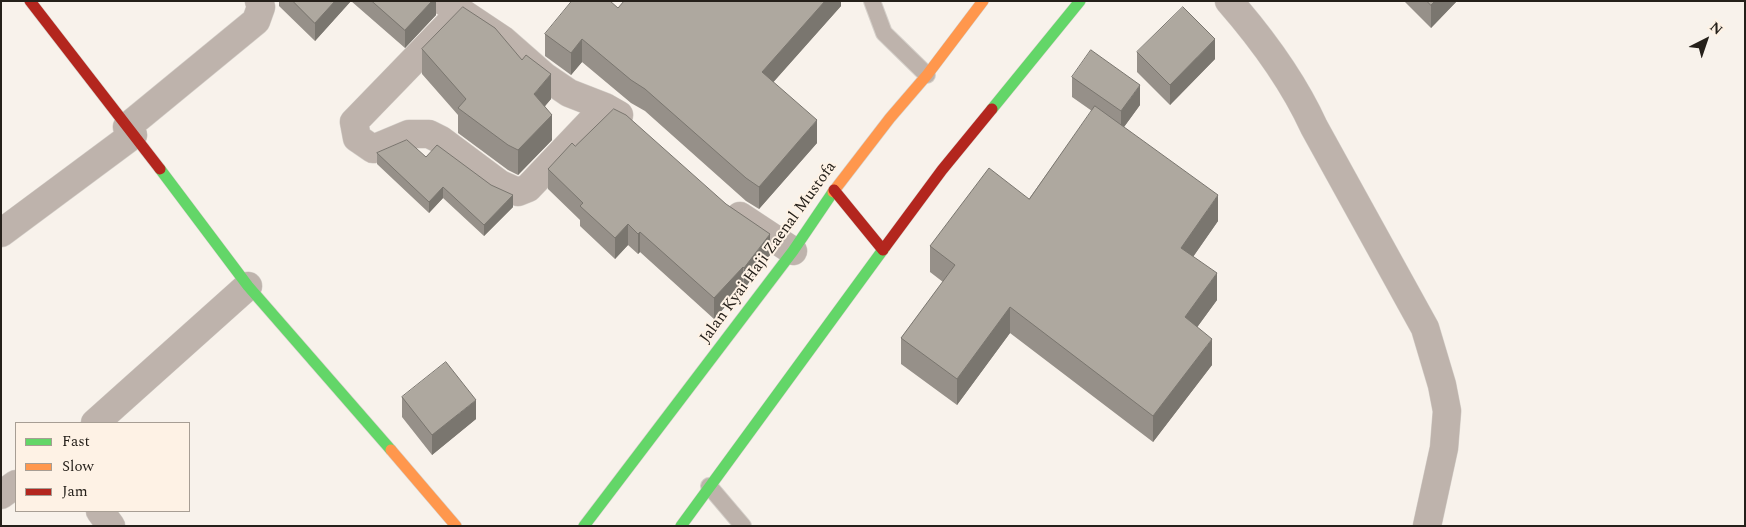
<!DOCTYPE html>
<style>
body{margin:0}
#map{position:relative;width:1746px;height:527px;overflow:hidden;background:#f8f2eb;font-family:Spectral,serif}
canvas{display:block}
.frame{position:absolute;inset:0;border:2px solid #25201a;pointer-events:none}
.legend{position:absolute;left:15px;top:422px;width:175px;height:90px;box-sizing:border-box;background:#fef2e5;border:1px solid #a79e94;margin:0;padding:6px 9px;list-style:none;font-size:15px;color:#25201a}
.legend li{display:flex;align-items:center;gap:10px;height:25px}
.legend b{width:25px;border:1px solid #a79e94}
.north{position:absolute;left:1681px;top:15px;width:50px;height:50px;-webkit-text-stroke:4px #fef2e5;paint-order:stroke;rotate:41deg;font-size:14px;font-weight:700;line-height:20px;text-align:center;color:#25201a}
.north::after{content:'';display:block;margin:auto;width:18px;height:22px;background:#25201a;clip-path:polygon(50% 0,100% 100%,50% 72%,0 100%)}
</style>
<div id="map">
<canvas width="1746" height="527"></canvas>
<div class="frame"></div>
<ul class="legend">
<li><b style="height:6px;background:#63d668"></b>Fast</li>
<li><b style="height:6px;background:#ff974d"></b>Slow</li>
<li><b style="height:6px;background:#b3261e"></b>Jam</li>
</ul>
<div class="north">N</div>
</div>
<script>
const g = document.querySelector('canvas').getContext('2d');
g.lineJoin = 'round';
function trace(path, color, width, dash) { g.strokeStyle = color; g.lineWidth = width; g.lineCap = dash ? 'butt' : 'round'; g.setLineDash(dash || []); g.stroke(path); }
function paint(path, color) { g.fillStyle = color; g.fill(path, 'evenodd'); }
function drawText(font, color, halo, rows, align = 'center') {
  g.font = font + ' Spectral,serif'; g.lineWidth = 4; g.setLineDash([]); g.textBaseline = 'middle'; g.strokeStyle = halo; g.fillStyle = color; for (const [text, x, y, turn = 0] of rows) {
    g.save(); g.translate(x, y); g.rotate((+turn || 0) * Math.PI / 180); g.textAlign = isNaN(turn) ? turn : align; if (halo) g.strokeText(text, 0, 0); g.fillText(text, 0, 0); g.restore();
  }
}
const lane = new Path2D(`
 M872,1L884,33L927,75
 M709,486L743,526`);
const street = new Path2D(`
 M443,1L461,12L503,40L544,76L569,93L605,107L619,115
 M1229,1C1263,40 1293,81 1314,127L1425,328L1442,385L1447,411L1444,448L1427,526
 M448,25L354,122L357,138L373,149L409,134H429L441,140L500,184L518,192L528,188L605,107
 M127,127L256,21L261,7L259,1
 M740,216L793,251
 M1,233L133,135
 M95,423L248,286
 M1,495L16,484
 M100,511L111,526`);
const fast = new Path2D(`
 M992,109L1080,1
 M160,169L248,286L391,450
 M584,526L793,251L833,192
 M681,526L885,247`);
const slow = new Path2D(`
 M833,192L890,118L927,75L983,1
 M391,450L456,526`);
const jam = new Path2D(`
 M30,1L160,169
 M834,190L883,250
 M885,247L942,170L992,109`);
trace(lane, '#d5d0ca', 18);
trace(street, '#d5d0ca', 29);
trace(fast, '#d5d0ca', 12);
trace(slow, '#d5d0ca', 12);
trace(jam, '#d5d0ca', 12);
trace(lane, '#beb3ac', 16);
trace(street, '#beb3ac', 28);
trace(fast, '#63d668', 11);
trace(slow, '#ff974d', 11);
trace(jam, '#b3261e', 11);
paint(new Path2D(`
 M279,1H436V15L405,48L351,1L315,41L279,6Z
 M841,1V6L773,82L817,143L759,209L746,201L645,111L631,103L582,62L571,75L545,56V34L618,8Z
 M1404,1H1457L1431,28Z
 M422,49L551,99L545,106L552,140L518,175L508,170L458,133V115L422,74Z
 M1137,52L1215,59L1170,105L1137,72Z
 M1072,77L1140,105L1124,127L1218,221L1193,257L1217,300L1197,327L1212,365L1153,442L1010,333L957,405L901,364V338L943,282L930,272V246L1029,199L1092,111L1072,97Z
 M377,153L426,157L513,207L484,236L443,198L429,213L377,164Z
 M548,169L770,255L744,289L743,287L714,319L640,252L638,254L628,245L615,259L580,226V220L548,189Z
 M402,397L476,419L432,455L402,417Z`), '#969089');
paint(new Path2D(`
 M335,1H351L315,41V23Z
 M432,1H436V15L405,48V30Z
 M825,1H841V6L762,95V72Z
 M1435,1H1457L1431,28V5Z
 M582,39V62L571,75V53Z
 M1215,39V59L1170,105V85Z
 M551,74V99L534,119V94Z
 M1140,85V105L1121,131V111Z
 M552,115V140L518,175V150Z
 M817,120V143L759,209V187Z
 M443,187V198L429,213V202Z
 M513,195V207L484,236V225Z
 M1218,195V221L1181,274V248Z
 M628,224V245L615,259V238Z
 M640,232V252L638,254V234Z
 M770,234V255L744,289V268Z
 M743,267V287L714,319V298Z
 M1217,273V300L1185,344V317Z
 M1010,307V333L957,405V379Z
 M1212,339V365L1153,442V416Z
 M476,400V419L432,455V435Z`), '#7a766f');
const building = new Path2D(`
 M293,1H335L315,23Z
 M372,1H432L405,30Z
 M572,1H610L618,8L624,1H825L762,72L817,120L759,187L746,178L645,89L631,80L582,39L571,53L545,34Z
 M1427,1H1435L1431,5Z
 M463,7L495,28L522,60L526,55L551,74L534,94L552,115L518,150L508,145L458,108L466,99L422,49Z
 M1183,7L1215,39L1170,85L1137,52Z
 M1091,50L1140,85L1121,111L1072,77Z
 M1095,106L1218,195L1181,248L1217,273L1185,317L1212,339L1153,416L1010,307L957,379L901,338L955,265L930,246L989,168L1029,199Z
 M614,109L626,115L726,204L770,234L744,268L743,267L714,298L640,232L638,234L628,224L615,238L580,206L583,203L548,169L572,143L575,146Z
 M407,140L426,157L437,145L491,185L513,195L484,225L443,187L429,202L377,153Z
 M446,362L476,400L432,435L402,397Z`);
paint(building, '#aea89f');
trace(building, '#7a766f', 1);
drawText('16px', '#25201a', '#fef2e5', [
 ["Jalan Kyai Haji Zaenal Mustofa",769,253,-54]
]);
</script>
